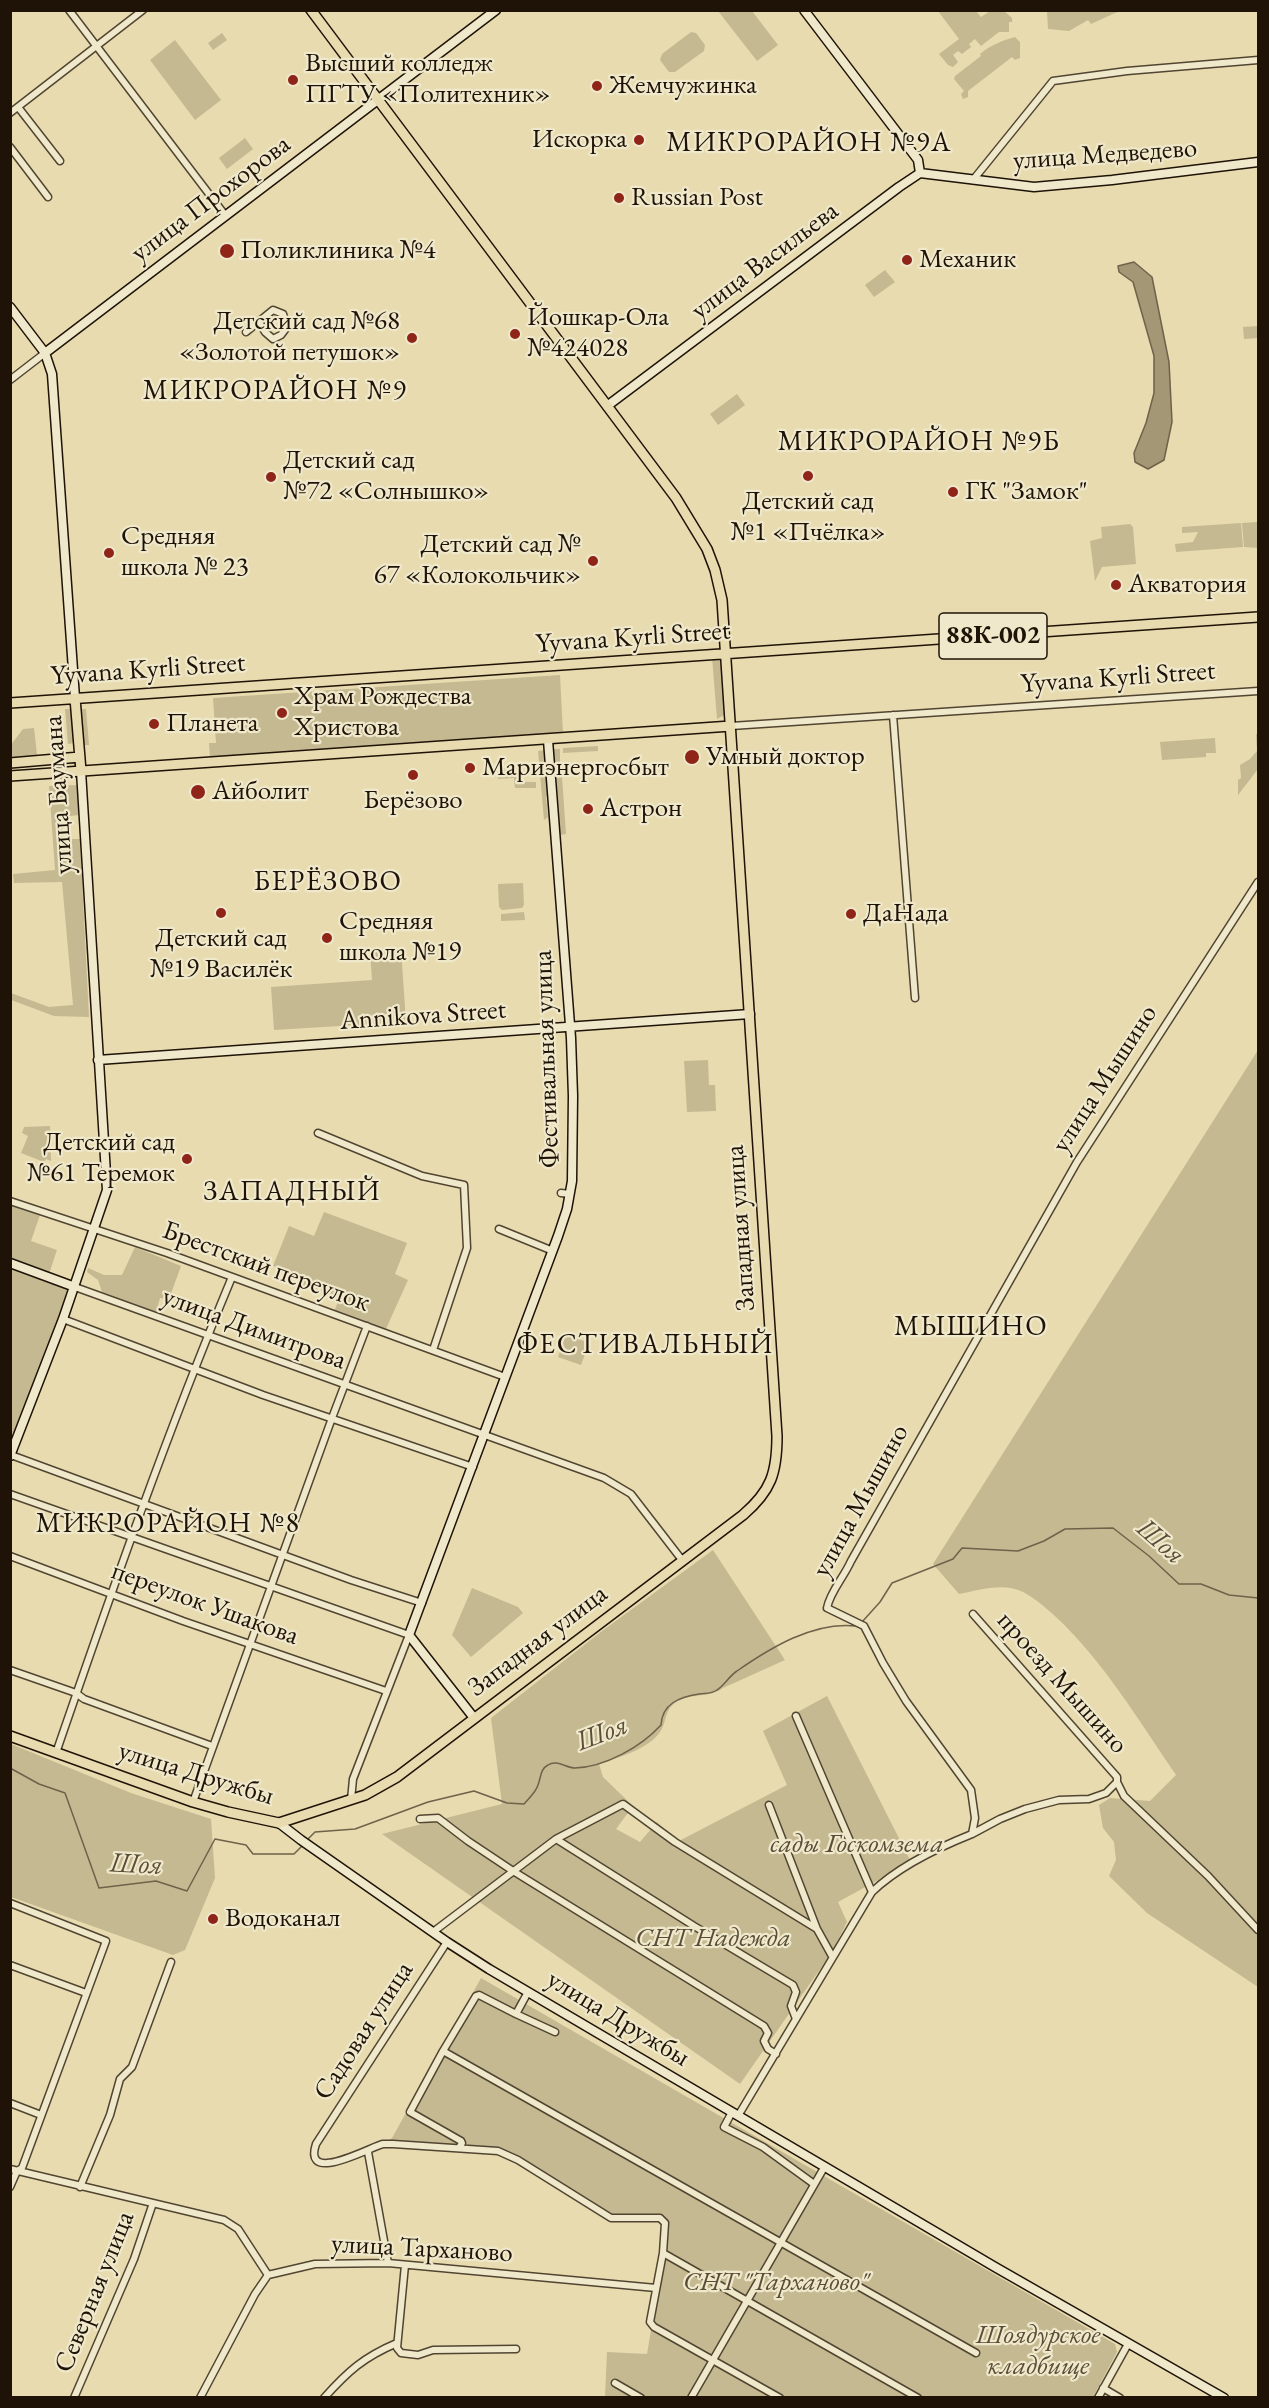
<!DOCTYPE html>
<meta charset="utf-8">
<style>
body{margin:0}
#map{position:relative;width:1269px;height:2408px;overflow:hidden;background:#e7dbaf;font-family:"EB Garamond",serif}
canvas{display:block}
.frame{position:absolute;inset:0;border:12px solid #1f1307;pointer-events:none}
</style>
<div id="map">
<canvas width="1269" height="2408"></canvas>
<div class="frame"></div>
</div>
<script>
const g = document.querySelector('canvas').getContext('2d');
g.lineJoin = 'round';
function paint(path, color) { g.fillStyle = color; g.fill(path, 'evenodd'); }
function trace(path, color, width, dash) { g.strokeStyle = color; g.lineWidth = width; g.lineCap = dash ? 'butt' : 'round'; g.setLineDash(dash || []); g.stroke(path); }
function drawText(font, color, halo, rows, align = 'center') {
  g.font = font + ' "EB Garamond",serif'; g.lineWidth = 4.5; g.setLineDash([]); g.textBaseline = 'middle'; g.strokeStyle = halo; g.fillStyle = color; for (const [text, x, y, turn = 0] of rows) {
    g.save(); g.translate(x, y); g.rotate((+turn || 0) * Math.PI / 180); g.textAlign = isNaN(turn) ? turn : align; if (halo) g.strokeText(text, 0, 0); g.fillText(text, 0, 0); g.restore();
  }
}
paint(new Path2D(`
 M1125,10L1115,13L1091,24L1088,20L1069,31L1048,29L1047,11Z
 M718,11H752L778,45L757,61Z
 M938,11H976L981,17L990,11H1004L1012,18V22H1009V32H999L981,46L975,39L969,44L971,47L962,54L958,51L953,55L958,62L953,67L948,65L939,54L959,39Z
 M691,32L696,33L705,45L704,51L675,72H669L660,60L662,54Z
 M222,33L227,40L213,50L208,43Z
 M1015,37L1020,42V58L1015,60L1012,57L968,91V97L963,99L961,94L964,91L954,79L955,76L981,56L980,54C991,45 1001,41 1015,37Z
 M175,40L221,100L195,120L150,60Z
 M245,138L253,149L227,169L219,158Z
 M885,270L895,282L874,297L865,285Z
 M1258,326V338L1244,339L1243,327Z
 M737,394L745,405L718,425L710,414Z
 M1258,522V548L1244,547L1242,523Z
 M1241,523L1243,547L1176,552L1175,544L1193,542L1198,532L1182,533V527Z
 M1130,524L1133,527L1136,564L1102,567L1095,581L1090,541L1102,538L1101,527Z
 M712,657L720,660L723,664L726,714L717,719Z
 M560,675L563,733L210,758L209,743H216L213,698Z
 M65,709H71L74,743L68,744Z
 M81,709H86L89,745H84Z
 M34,728L37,755L33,759L11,760L10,746L23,729Z
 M1256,734H1258V769L1238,795V780L1241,778L1240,765L1250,759L1257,751Z
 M1215,738L1216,753H1206V757L1162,760L1160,742Z
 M598,746V751L563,753V748Z
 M553,749H560V772L554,770Z
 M546,750L549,796L546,797L548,817L544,820L538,751Z
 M507,768L508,774H516L517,782H536V788H515L514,778L498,779L497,769Z
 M562,777L566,834L560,835L556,778Z
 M77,785L79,815L62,817L63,839H80L89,1017L54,1016L11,1000V993L49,1007L73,1005L62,882L14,883L13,874L55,870L49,786Z
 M523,883L524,905L522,908L502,910L499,907L498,884Z
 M524,912L525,920L501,921V914Z
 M401,949L406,1022L274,1030L271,987L372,980L370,951Z
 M1258,1050V1987L1147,1913L1109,1876L1116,1860L1114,1842L1103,1828L1099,1805L1110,1798L1150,1801L1176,1775C1139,1721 1104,1662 1056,1617C1046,1608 1035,1598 1023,1592C1003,1582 979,1590 959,1594L933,1564Z
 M708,1060L709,1085H715L716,1111L687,1112L684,1061Z
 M50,1126L51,1161L46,1159L44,1162L21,1153L28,1136L22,1133L24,1127Z
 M10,1204L40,1215L31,1241L57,1250L49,1274L11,1260Z
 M324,1212L407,1243L395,1274L408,1280L385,1331L334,1311L339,1300L299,1284L300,1276L273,1266L289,1226L314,1236Z
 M135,1247L181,1266L169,1299L160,1298L156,1312L102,1292L98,1280L87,1272L88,1268L104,1275H122Z
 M11,1268L71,1290L11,1447Z
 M566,1334L589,1343L581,1365L558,1357Z
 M713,1550L785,1660L723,1688C709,1699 689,1692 675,1703C664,1711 667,1722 660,1732C649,1749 617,1758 599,1764L603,1777L633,1806L616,1829L640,1842L657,1822L677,1842L787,1785L763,1731L827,1696L911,1862L838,1902L847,1922L832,1952L740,2084L382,1834L502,1804L491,1718L602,1631Z
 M472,1588L518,1607L523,1613L471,1657L452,1635Z
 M11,1744L131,1793L211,1819L215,1878L185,1950L173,1955L11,1897Z
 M481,1978L1115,2344L1117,2352L1093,2397H605L607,2352L647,2354L669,2222L659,2217L611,2216L499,2149L387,2142L392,2138Z`), '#c5b992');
const water = new Path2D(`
 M1134,262L1152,277L1169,362L1172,422L1164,460L1148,469L1135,462L1134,453L1146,423L1154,393V356L1133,282L1119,272L1118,266Z`);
paint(water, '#a39776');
trace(water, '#6e624a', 1.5);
trace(new Path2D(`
 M862,1622L880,1602L892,1583L953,1559L962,1548L1018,1551L1044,1541L1065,1529L1113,1528L1149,1556L1179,1584H1201L1229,1595L1258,1598
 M10,1768L39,1784L65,1793L99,1888L156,1881L187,1891L215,1839L246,1845L253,1854H294L303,1845
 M306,1841L315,1832L355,1829L428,1802L474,1791L507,1803L524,1804C529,1798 536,1792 538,1785C541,1778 540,1769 548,1765C557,1759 566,1768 575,1768C605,1767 641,1747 661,1725C662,1704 679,1697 699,1694C706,1693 711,1694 717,1690C725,1685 729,1676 737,1671C770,1648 814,1621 856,1626`), '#6e624a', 1.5);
const street = new Path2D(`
 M69,10L225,215
 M18,107L60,161
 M10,113L143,10
 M10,147L48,197
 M973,180L1053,81L1127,71L1258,60
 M246,332L273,310L283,314L287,327L281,335L273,339L265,332L259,322
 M10,380L45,353
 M893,715L915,998
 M731,726L1258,691
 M318,1133L422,1176L464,1185L467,1248L433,1350
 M561,1193L570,1194
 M10,1201L167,1253L505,1377
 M499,1229L553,1251
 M75,1287L604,1478L631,1494L682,1560
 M63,1319L263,1395L473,1467
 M11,1455L351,1580L422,1603
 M10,1494L409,1635L353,1779L351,1800
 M10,1556L183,1621L386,1691
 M10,1670L76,1693L84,1699L212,1746
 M796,1716L872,1892
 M56,1753C111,1593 167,1433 232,1277
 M1117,1782L1124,1796L1208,1876L1258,1930
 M193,1802L332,1418L367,1326
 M769,1805L817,1929
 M420,1819L438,1818L468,1841L513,1871L764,2026L768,2033L764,2041L768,2049L776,2054
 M972,1834L1000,1819L1025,1809L1059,1800L1089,1799L1106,1793L1117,1782V1777L973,1614
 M556,1839L694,1926L793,1985L796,1992L791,2006L796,2019
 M10,1903L106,1941L22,2168L17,2171L10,2187
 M433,1932L556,1839L623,1804L675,1842L817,1929L832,1956
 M447,1942L316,2144C302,2186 372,2146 383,2144C386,2144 390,2144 393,2144L498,2151L518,2160L611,2218H660L665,2223L663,2253L650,2322L654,2327L780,2398
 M10,1965L86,1993
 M516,2014L555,2032
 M443,2051L976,2353
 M10,2103L41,2115
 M732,2112L724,2127L763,2147L814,2184
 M738,2116L872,1892C899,1866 937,1848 972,1834L975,1818L971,1790L906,1701L883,1663L864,1626L827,1608C830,1592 844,1577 851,1561L1077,1162L1258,882
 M459,2148L462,2143L461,2141L410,2112L443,2051L476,1996L479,1995L516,2014L528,1992
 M368,2152L388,2263
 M10,2169L224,2220L238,2229L268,2275
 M80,2187L110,2115L120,2079L132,2067L171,1962
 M663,2253L918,2398
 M405,2265L397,2348L401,2353L418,2355L433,2350L516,2349
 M615,2383L641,2398
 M1103,2388L1120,2398
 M74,2398L134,2259L153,2203
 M200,2398L255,2294L268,2275L315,2264L388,2263L656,2288
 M324,2398C348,2371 364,2357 397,2343
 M691,2398L825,2166
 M1098,2398L1128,2344`);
const secondary = new Path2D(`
 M804,10L918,160L920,173
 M920,173L1034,187L1112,180L1258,162
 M10,307L45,353L52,374L75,698
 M45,353L496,10
 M607,406L899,187L920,173
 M98,1060L750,1014
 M10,1263L75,1287
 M10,1456L63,1319L107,1190L81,771
 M409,1635L558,1236L567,1209L572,1181L573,1096L571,1038L548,740
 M409,1635L474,1718
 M279,1823L301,1840L447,1942L489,1969L995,2267L1224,2398`);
const primary = new Path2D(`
 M75,698L81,771
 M10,703L1258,617
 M10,763L80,757
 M10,776L731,726
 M10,1736L193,1802L228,1812L279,1823L365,1795L397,1777L743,1515C771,1491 777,1473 777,1436L722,600L715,570L707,549L676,498L311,10`);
trace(street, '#514531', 9);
trace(secondary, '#1f1307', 11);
trace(primary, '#1f1307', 12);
trace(street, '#efe8cb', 6);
trace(secondary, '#efe8cb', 8);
trace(primary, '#e7dbaf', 9);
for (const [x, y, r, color] of [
 [293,80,6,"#8f2418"],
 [597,86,6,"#8f2418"],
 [639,140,6,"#8f2418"],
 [619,198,6,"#8f2418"],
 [227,251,8,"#8f2418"],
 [907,260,6,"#8f2418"],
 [515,334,6,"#8f2418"],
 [412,338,6,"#8f2418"],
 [808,476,6,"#8f2418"],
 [271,477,6,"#8f2418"],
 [953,492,6,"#8f2418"],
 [109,553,6,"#8f2418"],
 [593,561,6,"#8f2418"],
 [1116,585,6,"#8f2418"],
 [282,713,6,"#8f2418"],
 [154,724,6,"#8f2418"],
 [692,757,8,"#8f2418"],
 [470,768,6,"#8f2418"],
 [413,775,6,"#8f2418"],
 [198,792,8,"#8f2418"],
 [588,809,6,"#8f2418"],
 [221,913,6,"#8f2418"],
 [851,914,6,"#8f2418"],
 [327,938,6,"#8f2418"],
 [187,1159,6,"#8f2418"],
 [213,1919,6,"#8f2418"]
]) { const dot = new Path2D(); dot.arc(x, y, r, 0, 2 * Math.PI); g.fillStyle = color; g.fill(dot); trace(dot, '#efe8cb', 2); }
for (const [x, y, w] of [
 [993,636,108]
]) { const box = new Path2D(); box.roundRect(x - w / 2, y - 23, w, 46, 4.5); g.fillStyle = '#efe8cb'; g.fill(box); trace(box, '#1f1307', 1.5); }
drawText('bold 26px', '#1f1307', null, [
 ["88К-002",993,636]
]);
drawText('27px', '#1f1307', '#efe8cb', [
 ["Высший колледж",305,64],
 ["ПГТУ «Политехник»",305,95],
 ["Жемчужинка",609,86],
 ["Искорка",627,140,"right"],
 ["Russian Post",631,198],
 ["Поликлиника №4",240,251],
 ["Механик",919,260],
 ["Йошкар-Ола",527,318],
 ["№424028",527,349],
 ["Детский сад №68",400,322,"right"],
 ["«Золотой петушок»",400,353,"right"],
 ["Детский сад",283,461],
 ["№72 «Солнышко»",283,492],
 ["ГК \"Замок\"",965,492],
 ["Детский сад",808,502,"center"],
 ["№1 «Пчёлка»",808,533,"center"],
 ["Средняя",121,537],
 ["школа № 23",121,568],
 ["Детский сад №",581,545,"right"],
 ["67 «Колокольчик»",581,576,"right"],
 ["Акватория",1128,585],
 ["Храм Рождества",294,697],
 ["Христова",294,728],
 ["Планета",166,724],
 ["Умный доктор",706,757],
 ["Мариэнергосбыт",482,768],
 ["Айболит",212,792],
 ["Берёзово",413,801,"center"],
 ["Астрон",600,809],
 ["ДаНада",863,914],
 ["Средняя",339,922],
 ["школа №19",339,953],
 ["Детский сад",221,939,"center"],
 ["№19 Василёк",221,970,"center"],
 ["Детский сад",175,1143,"right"],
 ["№61 Теремок",175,1174,"right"],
 ["Водоканал",225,1919]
], 'left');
drawText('27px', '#1f1307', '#efe8cb', [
 ["улица Медведево",1105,155,-4],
 ["улица Прохорова",211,199,-37],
 ["улица Васильева",765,261,-37],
 ["Yyvana Kyrli Street",633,638,-4],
 ["Yyvana Kyrli Street",148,670,-4],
 ["Yyvana Kyrli Street",1118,678,-4],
 ["улица Баумана",59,795,-94],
 ["Annikova Street",423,1016,-4],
 ["Фестивальная улица",547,1059,-92],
 ["улица Мышино",1105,1079,-57],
 ["Западная улица",741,1228,-94],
 ["Брестский переулок",266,1267,20],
 ["улица Димитрова",254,1329,20],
 ["улица Мышино",861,1501,-61],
 ["переулок Ушакова",205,1604,20],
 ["Западная улица",538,1641,-37],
 ["проезд Мышино",1062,1683,48],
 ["улица Дружбы",196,1774,17],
 ["улица Дружбы",618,2019,31],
 ["Садовая улица",364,2031,-57],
 ["улица Тарханово",422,2249,3],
 ["Северная улица",95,2292,-68]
]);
drawText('italic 27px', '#594d38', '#efe8cb', [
 ["сады Госкомзема",857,1845],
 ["СНТ Надежда",713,1939],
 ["СНТ \"Тарханово\"",776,2283],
 ["Шоядурское",1038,2336],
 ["кладбище",1038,2367]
]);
g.letterSpacing = '1.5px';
drawText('28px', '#1f1307', '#efe8cb', [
 ["МИКРОРАЙОН №9А",809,143],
 ["МИКРОРАЙОН №9",275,391],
 ["МИКРОРАЙОН №9Б",919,442],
 ["БЕРЁЗОВО",328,882],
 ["ЗАПАДНЫЙ",292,1192],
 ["МЫШИНО",971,1327],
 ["ФЕСТИВАЛЬНЫЙ",645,1345],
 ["МИКРОРАЙОН №8",168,1524]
]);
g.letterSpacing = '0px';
drawText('italic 28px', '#5a4e39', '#efe8cb', [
 ["Шоя",1160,1542,41],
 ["Шоя",602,1734,-21],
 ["Шоя",136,1865,3]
]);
</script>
